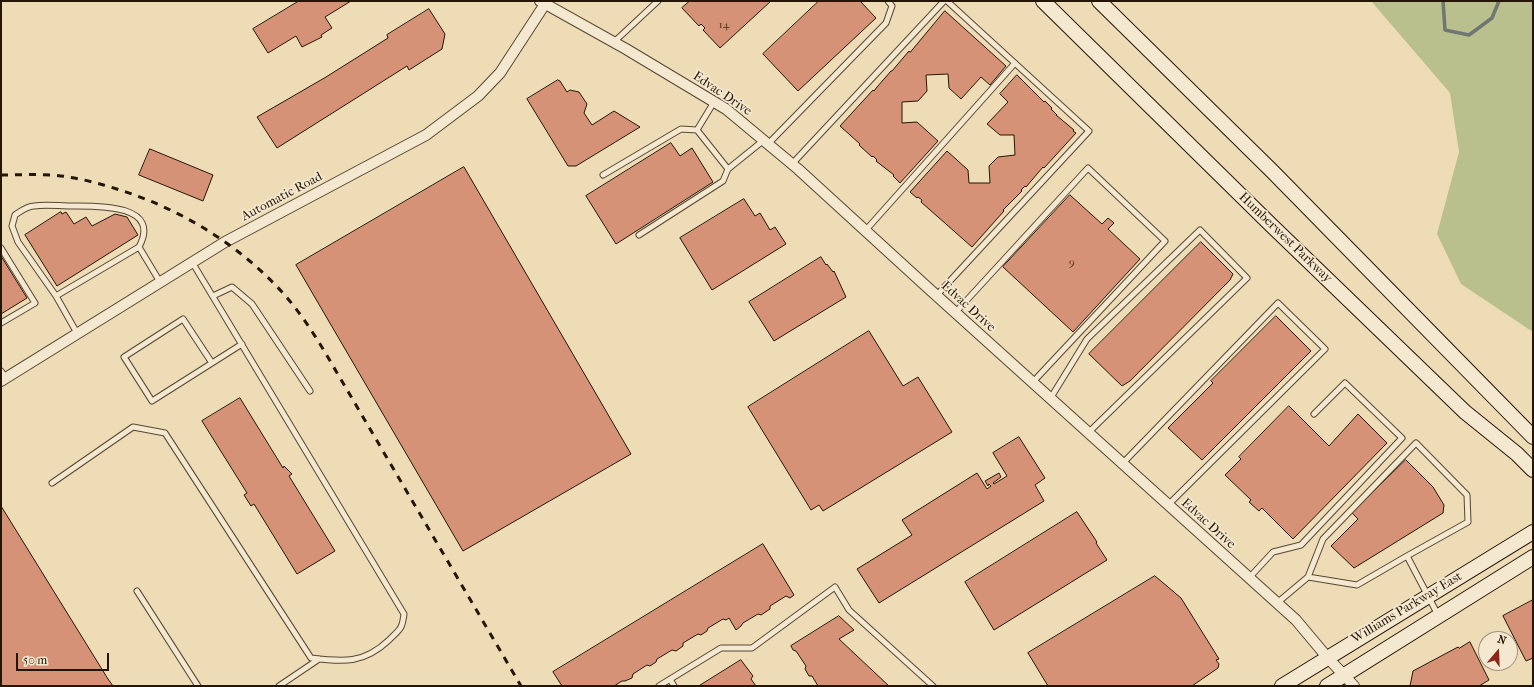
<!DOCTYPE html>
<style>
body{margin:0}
#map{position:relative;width:1534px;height:687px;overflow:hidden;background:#eedcb7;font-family:"IM FELL French Canon",serif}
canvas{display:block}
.frame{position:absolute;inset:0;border:2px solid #251505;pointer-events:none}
.north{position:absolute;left:1478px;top:631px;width:40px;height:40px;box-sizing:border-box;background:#f4e8d0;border:1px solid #a1947f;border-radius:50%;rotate:19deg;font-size:11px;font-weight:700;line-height:16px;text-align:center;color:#251505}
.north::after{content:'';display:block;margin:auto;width:14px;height:18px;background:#8f2418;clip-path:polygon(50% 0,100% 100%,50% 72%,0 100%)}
.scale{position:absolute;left:16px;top:653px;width:93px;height:18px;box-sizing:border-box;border:2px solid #251505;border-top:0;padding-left:5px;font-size:12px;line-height:14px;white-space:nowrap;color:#251505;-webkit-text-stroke:3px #f4e8d0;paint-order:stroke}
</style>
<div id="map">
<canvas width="1534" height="687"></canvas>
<div class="frame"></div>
<div class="north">N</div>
<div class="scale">50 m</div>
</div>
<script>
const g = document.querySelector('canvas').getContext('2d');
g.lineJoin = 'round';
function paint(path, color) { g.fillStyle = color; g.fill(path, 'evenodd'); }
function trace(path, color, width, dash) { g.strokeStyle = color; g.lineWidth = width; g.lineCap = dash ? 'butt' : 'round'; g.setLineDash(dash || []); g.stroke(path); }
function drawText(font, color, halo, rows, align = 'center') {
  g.font = font + ' "IM FELL French Canon",serif'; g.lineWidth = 3.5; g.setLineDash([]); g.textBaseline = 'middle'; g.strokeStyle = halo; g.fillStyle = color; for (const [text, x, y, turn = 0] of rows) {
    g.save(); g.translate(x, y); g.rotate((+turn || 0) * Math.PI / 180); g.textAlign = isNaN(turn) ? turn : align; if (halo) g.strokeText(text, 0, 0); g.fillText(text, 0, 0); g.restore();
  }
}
paint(new Path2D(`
 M1371,1H1533V332L1461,284L1437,234L1459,152L1450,93Z`), '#bac08d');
trace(new Path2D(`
 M1443,1L1445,30L1469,35L1492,18L1499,1`), '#6e7771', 3.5);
const building = new Path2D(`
 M299,1H351L325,17L332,28L321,35L322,37L302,47L296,36L268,53L253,29Z
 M690,1H771L720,48L703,30L705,28L701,24L699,26L682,8Z
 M819,1H860L876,18L798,91L763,54Z
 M429,9L445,34L442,49L409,70L407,66L277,148L257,117L326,77L388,38L387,35Z
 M945,11L1006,66L990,85L981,77L961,99L949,88L948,74L926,75L927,91L918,101L902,102V123L917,122L938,141L900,183L893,176L894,175L876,161L877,160L873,156L872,157L859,145L860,144L840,126L873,90L874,91L877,87L891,71H892L909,51L910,52Z
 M1017,75L1044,102L1045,101L1052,108L1051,109L1057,115H1056L1074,130L1073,131L1076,133L1044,168L1043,167L1026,187L1025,186L1021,190L1022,191L1003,210L1004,211L972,247L921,202L922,200L918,197L917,198L910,192L947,151L968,170L969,183H990L989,166L998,157L1015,155L1014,135H1000L987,124L1008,102L1000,94Z
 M558,80L560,81L567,92L570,90L579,92L587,104L584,113L592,125L614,111L640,127L576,166H568L527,99Z
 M671,143L680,156L692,148L713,182L616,244L586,196Z
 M150,149L213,175L203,201L139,175Z
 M464,167L631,454L463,551L296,265Z
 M1070,195L1102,224L1108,218L1114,223L1108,229L1140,259L1073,332L1003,267Z
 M744,199L755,216L760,213L770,230L775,227L786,244L712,290L680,238Z
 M61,212L62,214L66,212L74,224L86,217L92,226L115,214L127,217L138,235L57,286L25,235Z
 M1201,242L1233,274L1230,280L1130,381L1122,386L1089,354Z
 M1,256L27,298L1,314Z
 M821,257L826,265L827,264L833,272L834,271L846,297L774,341L749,302Z
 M1276,316L1311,351L1202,460L1168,428L1213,383L1211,381Z
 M869,331L903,386L918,377L952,432L823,511L819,505L811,510L748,407Z
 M240,398L283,468L284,466L292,474L289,476L335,551L297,574L254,504L251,506L244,495L247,493L202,421Z
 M1289,406L1329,446L1358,414L1387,443L1293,539L1262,508L1259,511L1249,502L1251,500L1225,475L1241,459L1239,457Z
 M1019,437L1045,478L1035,485L1044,501L879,603L857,569L912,535L902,520L977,473L987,489L991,486L989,484L988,486L985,481L999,473L1001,477L993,483L994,484L1007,476L993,453Z
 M1406,460L1433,487L1444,505L1443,513L1354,568L1331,546L1358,519L1352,513Z
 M1,506L108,679L113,686H1Z
 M1077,512L1097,542L1096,543L1107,560L994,630L965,582Z
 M763,544L794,595L790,598L786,596L770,606V609L761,615L758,614L743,623L741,626L736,630L729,618L726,620L723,619L708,628L707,631L701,635L698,634L683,643V646L676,651L672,650L657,659L656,662L650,666L647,665L633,674L632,678L625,681H622L614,686H562L553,672Z
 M1155,576L1181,598L1219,659L1216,660L1219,664L1218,668L1192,686H1048L1028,653Z
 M1533,600V658L1526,661L1503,616Z
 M839,616L854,630L839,639L889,686H818L812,676H809L805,669L806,666L796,651L793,650L791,646Z
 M1470,642L1489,680L1479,686H1410L1413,671L1458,647L1459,648Z
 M741,660L753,676L751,679L756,686H699Z`);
paint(building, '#d59277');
trace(building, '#251505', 1);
const service = new Path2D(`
 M614,42L658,1
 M714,102L697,130L728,169L764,140
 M768,144L886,23L892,6L888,1
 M792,164L944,1
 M603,175L681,129L697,130
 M865,231L1015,63
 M639,235L723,181L728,169
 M139,247L160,282
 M1,248L35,303L1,323
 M56,296L139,247C162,204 98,206 71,206C59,206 46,204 34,206C27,206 21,211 15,215L12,226L18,242L56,296L77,333
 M213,296L232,287L252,304L310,391
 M936,296L1089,131L947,1
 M955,313L1088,168L1165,241L1032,383
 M212,363L183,319L124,357L152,401L242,344
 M1,371L6,378
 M1050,399L1087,339L1200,230L1247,278L1088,433
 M1122,464L1278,303L1325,349L1168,505
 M52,483L133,427L165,433L311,658C343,662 364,664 389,640C400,629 402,630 404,614L192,262
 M1308,577L1357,585L1407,556
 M1249,578L1273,552L1301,545L1402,438L1345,383L1314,414
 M137,591L198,686
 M1277,603L1308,577L1323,539L1416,443L1467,495L1468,522L1407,556L1438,615
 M670,679L674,686
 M279,686L319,659
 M659,686L721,648H752L835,587L849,610L933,686`);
const minor = new Path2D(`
 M540,1L626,49L726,109L798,169L927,287L1296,620L1327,657L1354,686
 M1,381L225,242L426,135L478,96L500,73L545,4`);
const secondary = new Path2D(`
 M1043,1L1270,224L1465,412L1517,454L1533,470
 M1099,1L1272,171L1533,437
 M1282,686L1533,532
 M1327,686L1533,557`);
trace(service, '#574732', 7);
trace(minor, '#574732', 12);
trace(secondary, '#251505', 16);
trace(service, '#f4e8d0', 5);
trace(minor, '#f4e8d0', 10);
trace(secondary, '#f4e8d0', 14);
trace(new Path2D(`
 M1,175C18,175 35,174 52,175C76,177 98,183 120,190C182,210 238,244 282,292C299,311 313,332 326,354L521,686`), '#251505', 3, [7, 7]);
drawText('11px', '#513422', null, [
 ["14",724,25],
 ["9",1072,263]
]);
drawText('13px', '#251505', '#f4e8d0', [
 ["Edvac Drive",722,94,34],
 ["Automatic Road",282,197,-28],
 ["Humberwest Parkway",1285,238,44],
 ["Edvac Drive",968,307,42],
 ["Edvac Drive",1208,524,42],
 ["Williams Parkway East",1407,608,-31]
]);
</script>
